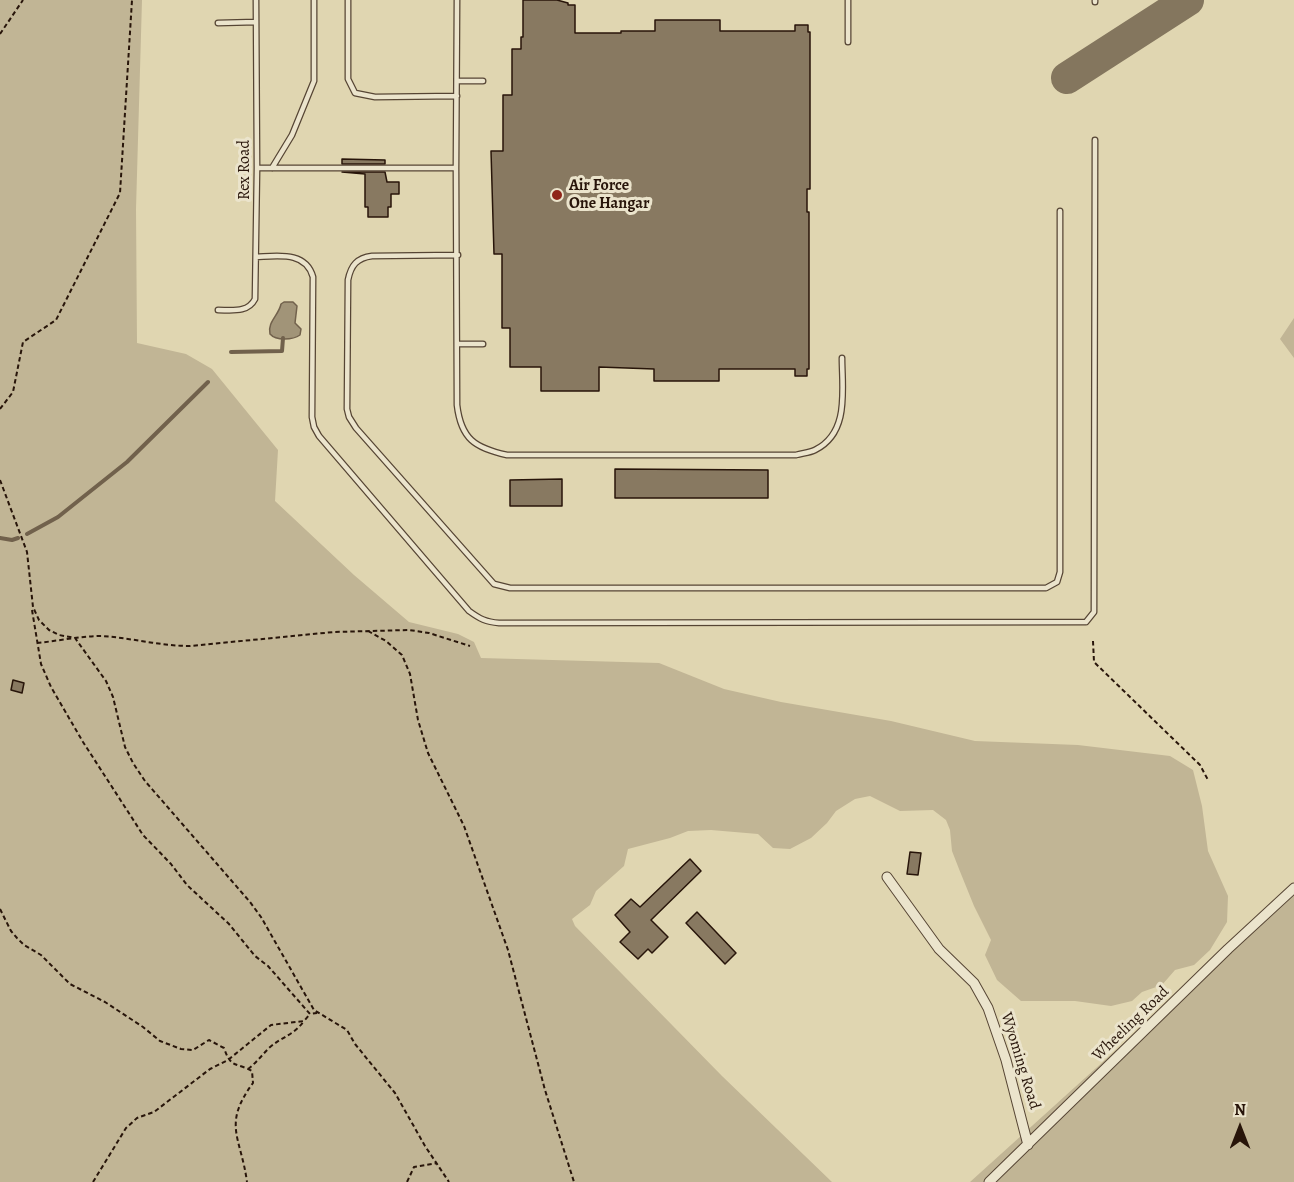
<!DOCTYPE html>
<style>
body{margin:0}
#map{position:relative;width:1294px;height:1182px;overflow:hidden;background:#e0d6b1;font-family:Alegreya,serif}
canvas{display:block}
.north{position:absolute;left:1210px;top:1098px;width:60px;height:60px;-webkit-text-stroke:4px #ebe4cc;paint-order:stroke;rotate:0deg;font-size:16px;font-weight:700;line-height:24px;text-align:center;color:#28150a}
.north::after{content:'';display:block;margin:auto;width:21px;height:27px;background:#28150a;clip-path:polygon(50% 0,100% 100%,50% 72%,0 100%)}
</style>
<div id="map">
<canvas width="1294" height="1182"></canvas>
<div class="north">N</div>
</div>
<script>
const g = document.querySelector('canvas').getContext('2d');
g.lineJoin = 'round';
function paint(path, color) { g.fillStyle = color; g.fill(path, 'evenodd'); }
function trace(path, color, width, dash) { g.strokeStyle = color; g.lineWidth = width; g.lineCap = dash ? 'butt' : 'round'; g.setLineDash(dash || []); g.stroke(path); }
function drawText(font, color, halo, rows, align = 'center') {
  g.font = font + ' Alegreya,serif'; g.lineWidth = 6; g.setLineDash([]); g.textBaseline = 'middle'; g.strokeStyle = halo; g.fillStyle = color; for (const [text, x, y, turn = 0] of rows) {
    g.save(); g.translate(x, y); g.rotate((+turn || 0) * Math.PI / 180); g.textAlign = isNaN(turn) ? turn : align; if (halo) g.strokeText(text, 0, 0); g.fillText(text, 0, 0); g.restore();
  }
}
paint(new Path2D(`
 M0,0H142L136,209L137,343L186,354L212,369L278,450L275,501L354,575L409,622L458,634L474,642L481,658L659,663L724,689L781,702L891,721L975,741L1078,745L1170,756L1193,770L1202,806L1208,851L1228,896L1227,922L1210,950L1194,965L1175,970L1162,985L1142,992L1132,1001L1111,1006L1075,1001H1021L997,980L985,955L991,940L974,906L959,869L952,851L950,830L946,820L933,810L900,811L870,796L855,799L836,811L827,823L811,838L790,849L773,848L758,834L711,830L688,831L670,838L628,849L624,866L596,891L590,905L572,919L575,926L722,1076L832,1182H0Z
 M1294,318V358L1280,339Z
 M1294,889V1182H970Z`), '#c1b595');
const water = new Path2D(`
 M284,302H293L297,306L295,323L301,329L300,335C293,340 276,341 270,334C267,322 279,315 281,304Z`);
paint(water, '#a19478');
trace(water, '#71614c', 1.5);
trace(new Path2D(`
 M231,352L282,351L283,338
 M27,534L58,517L127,462L208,382
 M0,538L12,540L18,538`), '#71614c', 4);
trace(new Path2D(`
 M1067,78L1188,0`), '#84765e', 32);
const building = new Path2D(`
 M523,0H557L568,3V5H575V33H621V31H655V20H720V31H795V25H808V32H810V189H807V212H809V369H807V376H795V369H719V381H654V369L599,367V391H541V367H510V328H502V254H494L491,151H503V95H512V49H521V37H523Z
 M342,159L385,160V164H342Z
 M342,172H385L387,182H399V194H391V207H388V217H368V207H365V174Z
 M615,469L768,470V498H615Z
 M562,479V506H510V480Z
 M13,680L24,683L22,693L11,690Z
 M910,852L921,853L918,875L907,874Z
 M690,859L701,871L651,920L668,937L652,953L648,949L638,959L620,942L630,932L615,915L631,899L640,907Z
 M697,912L736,953L725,964L686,923Z`);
paint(building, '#887961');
trace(building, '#28150a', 1.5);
const service = new Path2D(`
 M348,0V79L355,93L375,97L457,96
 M457,0L456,168L457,405C461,439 475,448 507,455H796C802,453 809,453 815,450C850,433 842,389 842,358
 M848,0V42
 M1095,2V0
 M218,23L256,22
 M457,81H483
 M257,168H456
 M272,168L292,135L314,81V0
 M458,255L372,256C357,258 351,265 348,280L347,409L349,417L356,428L494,584L510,588H1046L1057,582L1060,572V211
 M256,257C278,256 306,251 313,277L312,417L314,427L319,436L469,611C480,619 486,622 499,623L1086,622L1094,612L1095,140
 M218,310C232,310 248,313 255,299L257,168L256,0
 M457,344H483`);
const minor = new Path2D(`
 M887,877L939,949L974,983L988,1008L1006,1060L1028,1145
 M989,1182L1228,949L1294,888`);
trace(service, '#564534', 7);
trace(minor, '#564534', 11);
trace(new Path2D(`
 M0,34L23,0
 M0,409L13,392L23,342L56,320L120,193L132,0
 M0,480L27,552L33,607L39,620L49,630L59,635L75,638L106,681L113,697L125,747L133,763L145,781L250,902L261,917L314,1010L347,1030L355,1044L395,1093L425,1146L449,1182
 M32,610L41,664L51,687L83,742L143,835L171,864L187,885L229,924L255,956L268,966L310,1014L317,1013
 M368,631L386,641L402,655L410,674L418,720L428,753L464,826L508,950L545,1090L574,1182
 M1093,641L1094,662L1200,765L1208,780
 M37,643C58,641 80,636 102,636C132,638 160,646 190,646L334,632L409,630L429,633L470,646
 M0,909L11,931L17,938L24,945L41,955L70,984L105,1002L143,1027L160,1041L181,1049L193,1050L209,1040L224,1048C231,1069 236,1062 252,1071L253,1083C222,1125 241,1137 247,1182
 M248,1069C256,1063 262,1055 269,1048C281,1037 293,1036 304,1021
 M93,1182L126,1128L137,1118L154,1112L210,1069L228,1060L271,1025L304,1021L310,1014
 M407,1182L414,1167L437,1163`), '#28150a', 2, [4.5, 3]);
trace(service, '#ebe4cc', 4.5);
trace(minor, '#ebe4cc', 9);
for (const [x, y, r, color] of [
 [557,195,6,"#8f2418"]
]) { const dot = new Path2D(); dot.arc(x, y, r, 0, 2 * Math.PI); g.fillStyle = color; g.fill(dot); trace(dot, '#ebe4cc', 2); }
drawText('16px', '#28150a', '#ebe4cc', [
 ["Rex Road",245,170,-90],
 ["Wheeling Road",1131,1024,-44],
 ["Wyoming Road",1020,1061,73]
]);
drawText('bold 16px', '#28150a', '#ebe4cc', [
 ["Air Force",569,186],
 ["One Hangar",569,204]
], 'left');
</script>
